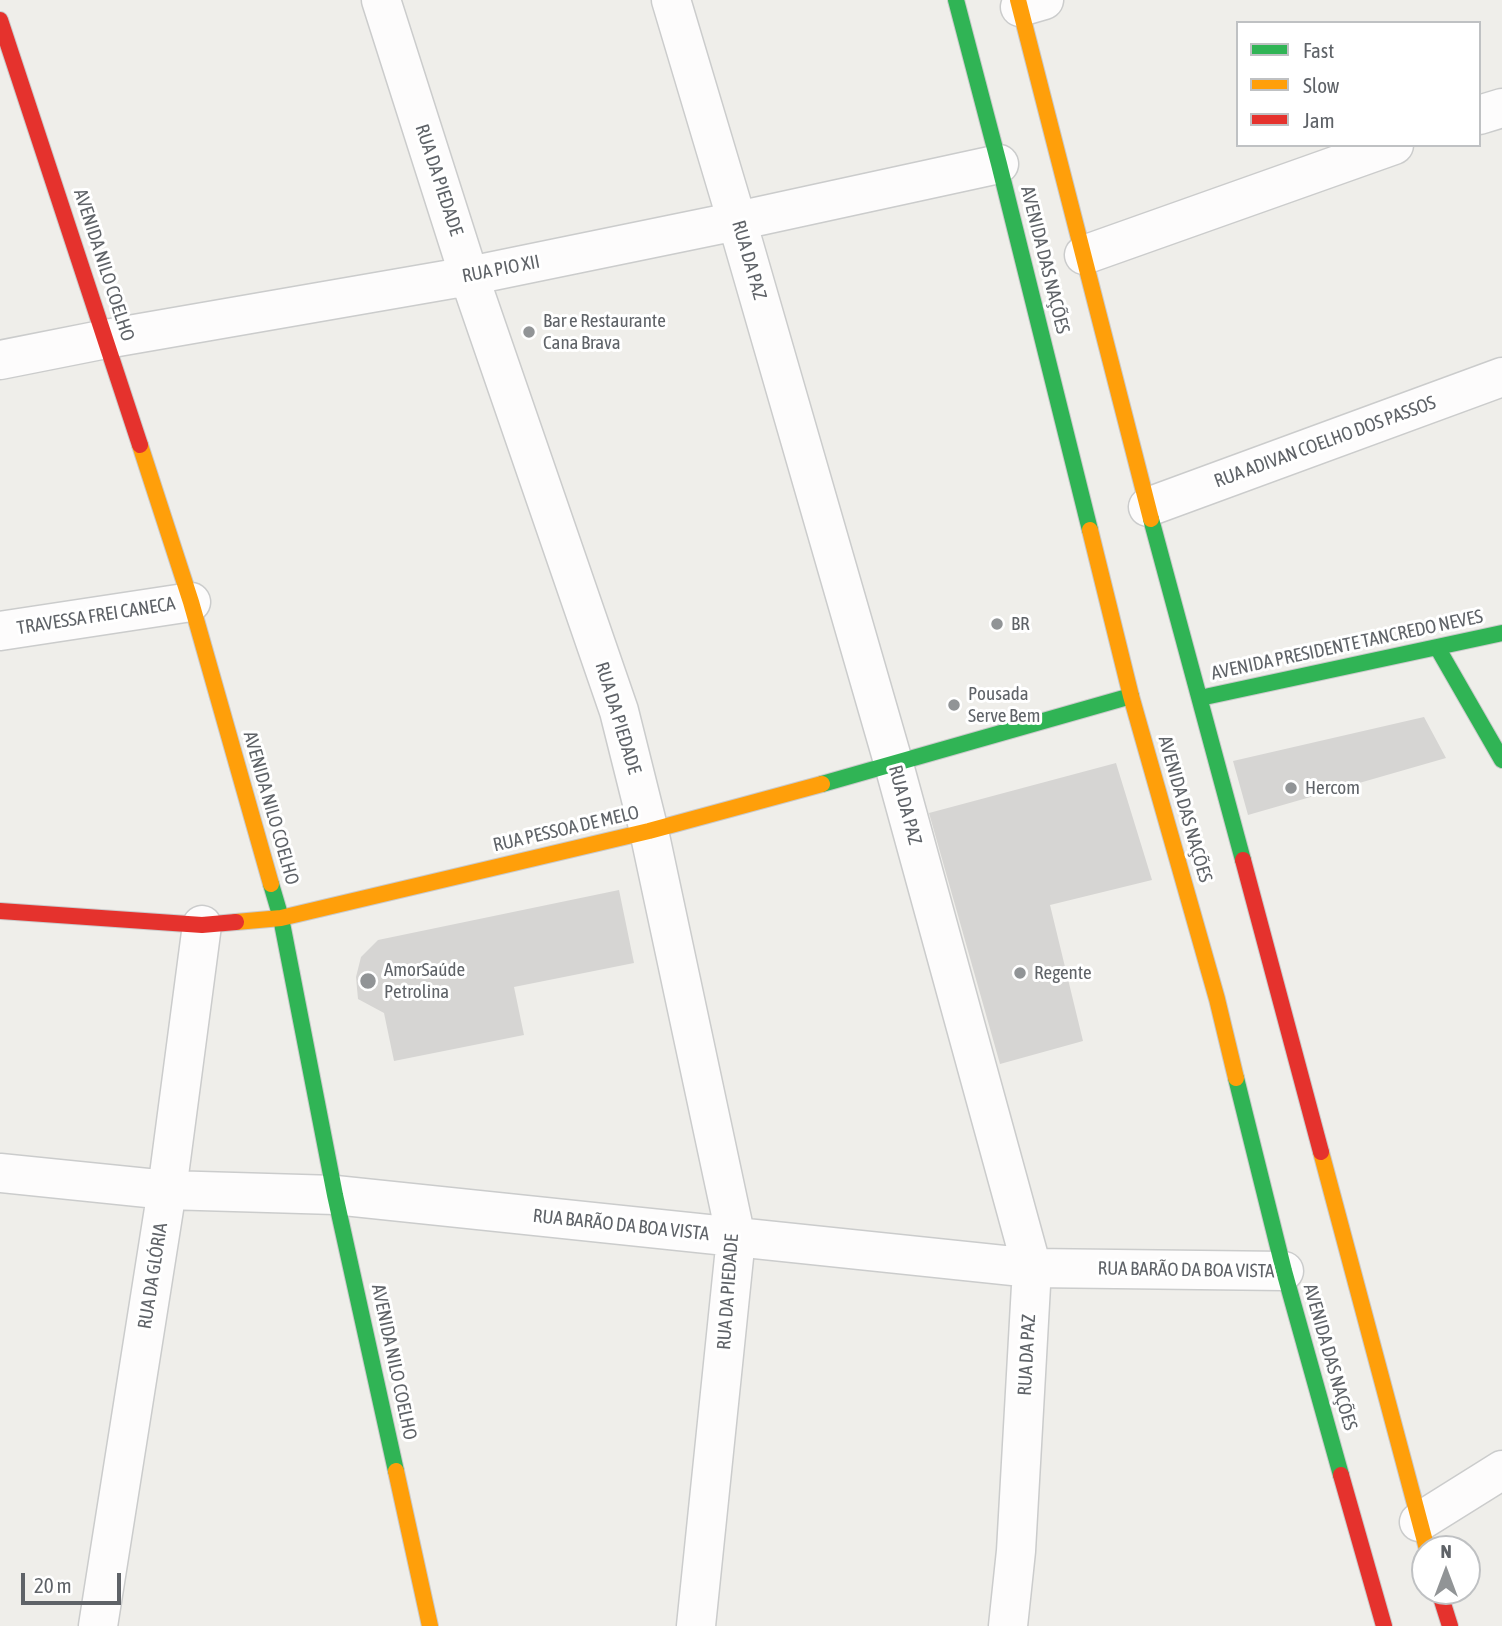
<!DOCTYPE html>
<meta charset="utf-8">
<style>
body{margin:0}
#map{position:relative;width:1502px;height:1626px;overflow:hidden;background:#efeeea;font-family:"Asap Condensed",sans-serif}
canvas{display:block}
.legend{position:absolute;left:1236px;top:21px;width:245px;height:126px;box-sizing:border-box;background:#fff;border:2px solid #bfc1c3;margin:0;padding:9px 12px;list-style:none;font-size:21px;color:#5f6368}
.legend li{display:flex;align-items:center;gap:14px;height:35px}
.legend b{width:35px;border:2px solid #bfc1c3}
.north{position:absolute;left:1411px;top:1535px;width:70px;height:70px;box-sizing:border-box;background:#fff;border:2px solid #bfc1c3;border-radius:50%;rotate:0deg;font-size:19px;font-weight:700;line-height:28px;text-align:center;color:#5f6368}
.north::after{content:'';display:block;margin:auto;width:24px;height:32px;background:#919496;clip-path:polygon(50% 0,100% 100%,50% 72%,0 100%)}
.scale{position:absolute;left:21px;top:1573px;width:100px;height:32px;box-sizing:border-box;border:4px solid #5f6368;border-top:0;padding-left:9px;font-size:21px;line-height:24px;white-space:nowrap;color:#5f6368;-webkit-text-stroke:5px #fff;paint-order:stroke}
</style>
<div id="map">
<canvas width="1502" height="1626"></canvas>
<ul class="legend">
<li><b style="height:9px;background:#30b455"></b>Fast</li>
<li><b style="height:9px;background:#ff9f0a"></b>Slow</li>
<li><b style="height:9px;background:#e5322d"></b>Jam</li>
</ul>
<div class="north">N</div>
<div class="scale">20 m</div>
</div>
<script>
const g = document.querySelector('canvas').getContext('2d');
g.lineJoin = 'round';
function paint(path, color) { g.fillStyle = color; g.fill(path, 'evenodd'); }
function trace(path, color, width, dash) { g.strokeStyle = color; g.lineWidth = width; g.lineCap = dash ? 'butt' : 'round'; g.setLineDash(dash || []); g.stroke(path); }
function drawText(font, color, halo, rows, align = 'center') {
  g.font = font + ' "Asap Condensed",sans-serif'; g.lineWidth = 6; g.setLineDash([]); g.textBaseline = 'middle'; g.strokeStyle = halo; g.fillStyle = color; for (const [text, x, y, turn = 0] of rows) {
    g.save(); g.translate(x, y); g.rotate((+turn || 0) * Math.PI / 180); g.textAlign = isNaN(turn) ? turn : align; if (halo) g.strokeText(text, 0, 0); g.fillText(text, 0, 0); g.restore();
  }
}
paint(new Path2D(`
 M1424,717L1446,758L1248,815L1233,761Z
 M1116,763L1152,880L1050,905L1083,1041L1000,1064L929,813Z
 M619,890L634,963L514,987L524,1035L394,1061L384,1013L358,999L356,977L361,957L378,940Z`), '#d6d5d3');
const street = new Path2D(`
 M381,0L469,276L619,711L649,831L736,1238L696,1626
 M671,0L737,221L894,765L1032,1268L1016,1551L1008,1626
 M1020,7L1044,0
 M1479,115L1502,108
 M1084,255L1394,145
 M0,360L106,339L469,276L737,221L999,164
 M1148,507L1502,377
 M0,631L191,602
 M0,1173L167,1190L335,1195L1032,1268L1284,1271
 M1419,1522L1502,1470
 M98,1626L167,1190L202,925`);
const fast = new Path2D(`
 M956,0L999,164L1090,530
 M1151,519L1243,860
 M1437,647L1502,760
 M1200,698L1502,633
 M822,784L1131,696
 M271,884L281,918L335,1195L396,1471
 M1236,1078L1284,1271L1341,1475`);
const slow = new Path2D(`
 M1018,0L1151,519
 M140,445L191,602L271,884
 M1090,530L1131,696L1217,999L1236,1078
 M236,922L281,918L649,831L822,784
 M1321,1152L1427,1549
 M396,1471L430,1626`);
const jam = new Path2D(`
 M0,20L140,445
 M1243,860L1321,1152
 M0,911L202,925L236,922
 M1341,1475L1384,1626
 M1439,1591L1450,1626`);
trace(street, '#cbcccc', 41);
trace(fast, '#cacacb', 18);
trace(slow, '#cacacb', 18);
trace(jam, '#cacacb', 18);
trace(street, '#fdfcfc', 38);
trace(fast, '#30b455', 16);
trace(slow, '#ff9f0a', 16);
trace(jam, '#e5322d', 16);
for (const [x, y, r, color] of [
 [529,332,7,"#919496"],
 [997,624,7,"#919496"],
 [954,705,7,"#919496"],
 [1291,788,7,"#919496"],
 [1020,973,7,"#919496"],
 [368,981,9,"#919496"]
]) { const dot = new Path2D(); dot.arc(x, y, r, 0, 2 * Math.PI); g.fillStyle = color; g.fill(dot); trace(dot, '#fff', 2.5); }
drawText('19px', '#5f6368', '#fff', [
 ["RUA DA PIEDADE",439,180,72],
 ["RUA DA PAZ",749,260,74],
 ["AVENIDA DAS NAÇÕES",1045,260,76],
 ["AVENIDA NILO COELHO",104,265,72],
 ["RUA PIO XII",501,269,-11],
 ["RUA ADIVAN COELHO DOS PASSOS",1325,442,-20],
 ["TRAVESSA FREI CANECA",96,616,-9],
 ["AVENIDA PRESIDENTE TANCREDO NEVES",1347,645,-12],
 ["RUA DA PIEDADE",618,718,73],
 ["RUA DA PAZ",905,805,75],
 ["AVENIDA NILO COELHO",271,808,74],
 ["AVENIDA DAS NAÇÕES",1185,809,74],
 ["RUA PESSOA DE MELO",566,829,-13],
 ["RUA BARÃO DA BOA VISTA",621,1225,6],
 ["RUA BARÃO DA BOA VISTA",1186,1270,1],
 ["RUA DA GLÓRIA",153,1276,-81],
 ["RUA DA PIEDADE",728,1292,-86],
 ["RUA DA PAZ",1027,1355,-87],
 ["AVENIDA DAS NAÇÕES",1330,1357,74],
 ["AVENIDA NILO COELHO",394,1362,78]
]);
drawText('19px', '#5f6368', '#fff', [
 ["Bar e Restaurante",543,321],
 ["Cana Brava",543,343],
 ["BR",1011,624],
 ["Pousada",968,694],
 ["Serve Bem",968,716],
 ["Hercom",1305,788],
 ["AmorSaúde",384,970],
 ["Petrolina",384,992],
 ["Regente",1034,973]
], 'left');
</script>
